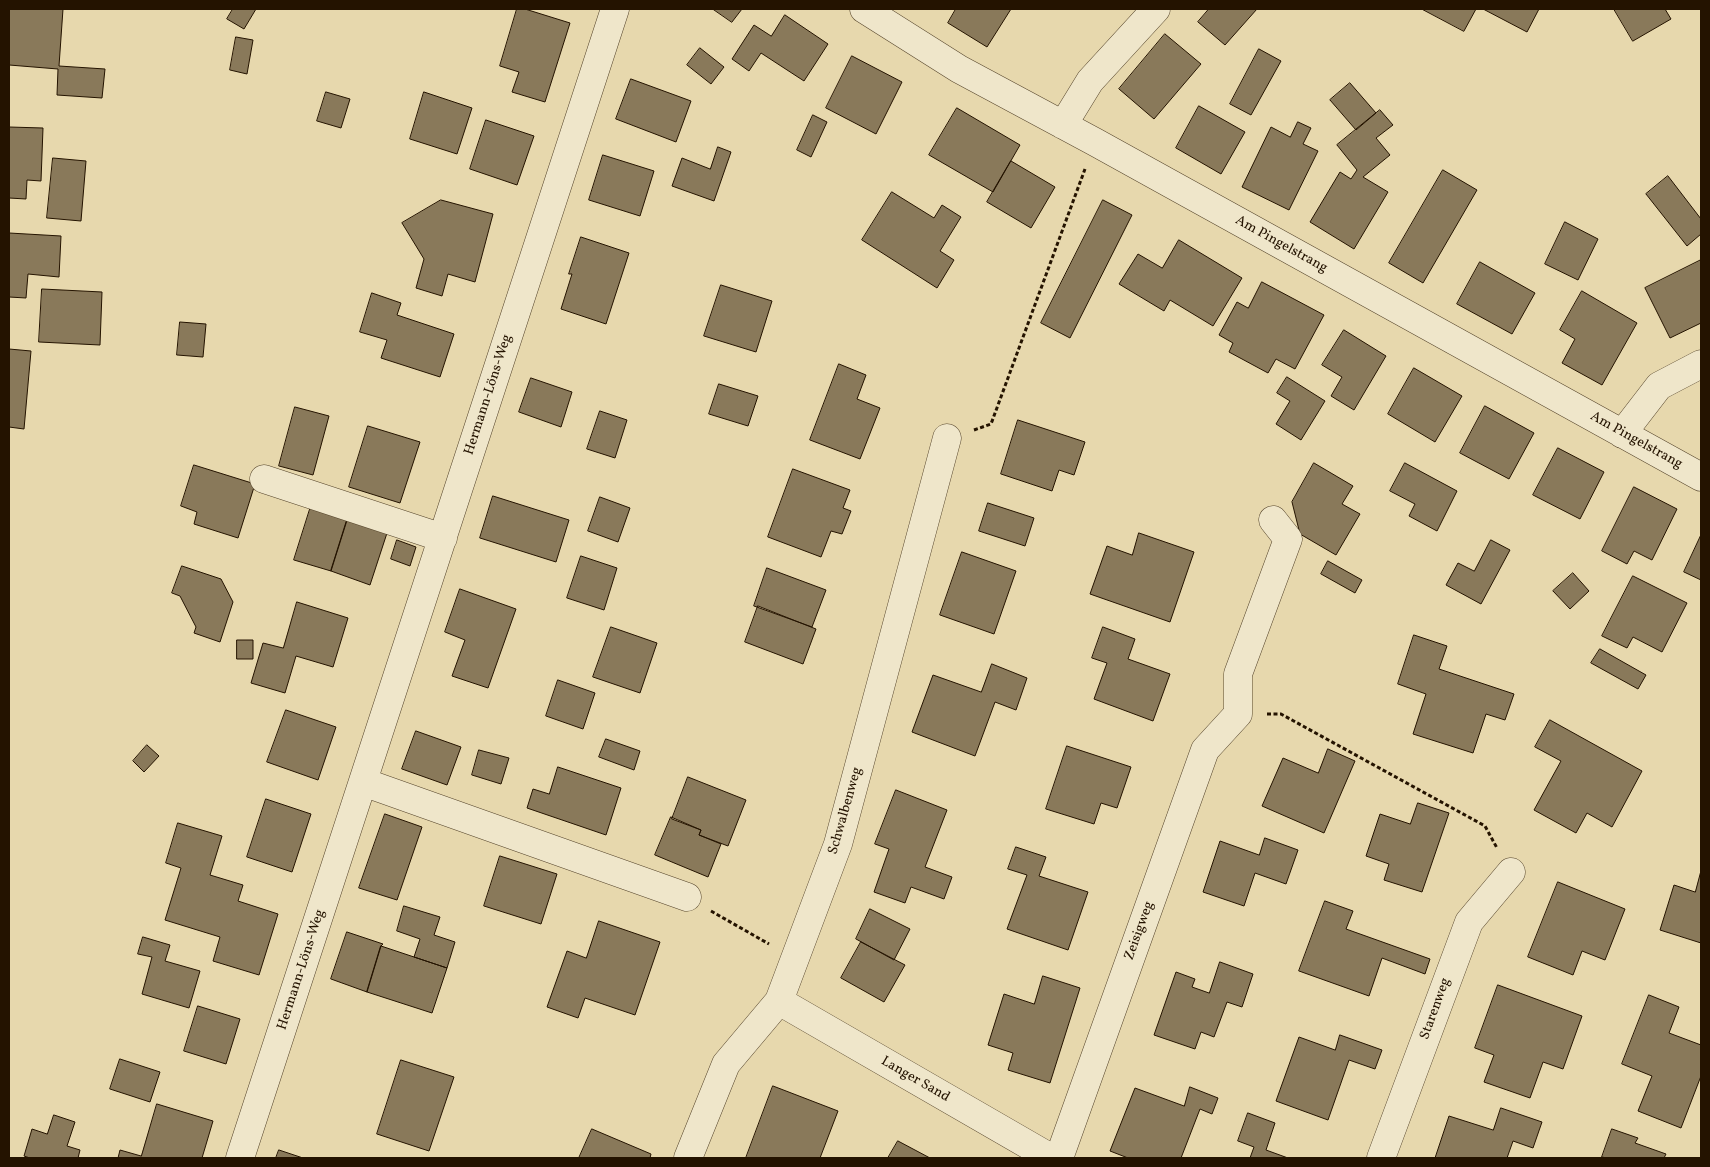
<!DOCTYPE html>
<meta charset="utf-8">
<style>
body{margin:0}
#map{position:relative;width:1710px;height:1167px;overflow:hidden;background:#e7d8ad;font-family:Vollkorn,serif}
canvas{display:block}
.frame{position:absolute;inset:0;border:10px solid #241300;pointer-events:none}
</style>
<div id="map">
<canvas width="1710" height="1167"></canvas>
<div class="frame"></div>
</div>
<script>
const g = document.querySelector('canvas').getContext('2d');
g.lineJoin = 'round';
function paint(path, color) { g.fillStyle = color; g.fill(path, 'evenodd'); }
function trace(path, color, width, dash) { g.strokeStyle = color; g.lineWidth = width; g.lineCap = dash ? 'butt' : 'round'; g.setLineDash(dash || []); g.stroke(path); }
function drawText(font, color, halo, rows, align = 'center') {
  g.font = font + ' Vollkorn,serif'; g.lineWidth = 4; g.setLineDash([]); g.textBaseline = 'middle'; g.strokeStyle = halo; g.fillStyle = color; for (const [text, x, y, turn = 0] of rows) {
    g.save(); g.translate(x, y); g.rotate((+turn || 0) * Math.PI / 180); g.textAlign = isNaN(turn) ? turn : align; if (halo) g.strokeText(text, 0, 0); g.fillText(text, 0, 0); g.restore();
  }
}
const building = new Path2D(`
 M9,9H63L59,66L105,69L102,98L57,95L58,69L9,65Z
 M233,9H256L244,29L227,19Z
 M517,9H525L570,23L545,102L512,92L519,72L500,66Z
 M713,9H742L732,22Z
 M956,9H1011L987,47L948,23Z
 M1209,9H1257L1225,45L1198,22Z
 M1422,9H1476L1464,31Z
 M1486,9H1539L1527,32L1485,10Z
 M1614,9H1665L1671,19L1633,41Z
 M785,15L828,44L804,81L761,53L749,71L732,59L754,25L771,36Z
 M1165,34L1201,64L1154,119L1119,89Z
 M236,37L253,40L247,74L230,70Z
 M700,48L724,67L711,84L687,65Z
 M1259,49L1281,61L1251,115L1230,104Z
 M852,56L902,82L876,134L826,108Z
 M631,79L691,101L676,142L616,119Z
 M1350,83L1376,113L1356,130L1330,100Z
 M326,92L350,99L341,128L317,121Z
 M424,92L472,108L457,154L410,139Z
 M1199,106L1245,132L1221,174L1176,148Z
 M957,108L1020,145L993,192L929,155Z
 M1380,110L1393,125L1376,138L1390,155L1363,177L1388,192L1354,249L1310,222L1340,172L1351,179L1357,170L1337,145Z
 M813,115L827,122L811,157L797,150Z
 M486,120L534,136L517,185L470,169Z
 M1298,122L1311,128L1303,144L1318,151L1289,210L1242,187L1271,127L1290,137Z
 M9,127L43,128L41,181L27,180L26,199L9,198Z
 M718,147L731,152L714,201L672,186L682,158L710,169Z
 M603,155L654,171L640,216L589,200Z
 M53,158L86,161L81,221L47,218Z
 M1011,161L1055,187L1031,228L987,202Z
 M1443,170L1477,190L1423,283L1389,263Z
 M1668,176L1701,219V234L1687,246L1646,194Z
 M892,192L934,218L942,205L961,217L940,251L954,260L937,288L862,240Z
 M441,200L493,214L475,282L448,274L442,296L416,288L424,259L402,223Z
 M1103,200L1132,215L1070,338L1041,323Z
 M1565,222L1598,239L1578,280L1545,264Z
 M9,233L61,236L59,277L28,274L26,298L9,297Z
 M581,237L629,253L606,324L561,309L572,274H569Z
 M1179,240L1242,278L1213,326L1170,300L1164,311L1119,284L1138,254L1162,268Z
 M1701,260V323L1670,338L1645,288Z
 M1480,262L1535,293L1512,334L1457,304Z
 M1262,282L1324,315L1295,369L1276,359L1268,373L1229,352L1233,343L1219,335L1237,302L1248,308Z
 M721,285L772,301L756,352L704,336Z
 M42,289L102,292L100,345L39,342Z
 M1582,291L1637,323L1602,385L1562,363L1575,339L1560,330Z
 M372,293L401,303L397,315L454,334L440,377L381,358L387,340L360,332Z
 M180,322L206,324L203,357L177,355Z
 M1344,330L1386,356L1354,410L1331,396L1342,377L1322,365Z
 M9,349L31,351L24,429L9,427Z
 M839,364L866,375L857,399L880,408L860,459L810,440Z
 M1414,368L1462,396L1435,442L1388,414Z
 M1287,377L1325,401L1301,440L1276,424L1290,401L1277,393Z
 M531,378L572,392L561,427L519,412Z
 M719,384L758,396L748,426L709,414Z
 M1485,406L1534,433L1509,479L1460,453Z
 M295,407L329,416L313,475L279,466Z
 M600,411L627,420L615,458L587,449Z
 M1018,420L1085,442L1074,475L1059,470L1052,491L1001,474Z
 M368,426L420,442L400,503L349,487Z
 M1558,448L1604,472L1580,519L1533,495Z
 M1314,463L1353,486L1342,504L1360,514L1336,555L1300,534L1292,502Z
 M1405,463L1457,491L1437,531L1409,516L1415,504L1390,491Z
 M194,465L255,484L238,538L194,524L197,512L181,506Z
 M793,469L850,490L843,508L851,511L842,534L831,531L821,557L768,537Z
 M1634,487L1677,509L1652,560L1634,551L1627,564L1602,551Z
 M493,496L569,520L556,562L480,538Z
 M600,497L630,508L618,542L588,531Z
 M988,503L1034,518L1025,546L979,531Z
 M311,506L348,517L331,571L294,560Z
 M348,517L388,530L370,585L331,571Z
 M1139,533L1194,552L1170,622L1090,594L1107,546L1132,555Z
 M1701,535V580L1684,572Z
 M397,540L416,547L410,566L391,559Z
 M1491,540L1510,550L1481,604L1446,585L1458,563L1474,571Z
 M962,552L1016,571L994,634L940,615Z
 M581,556L617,568L604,610L567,598Z
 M1328,561L1362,580L1355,593L1321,574Z
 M182,566L221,579L233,602L220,642L194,633L196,627L180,596L172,593Z
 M767,568L826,590L812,627L754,606Z
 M1573,573L1589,591L1570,609L1553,591Z
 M1633,576L1687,603L1662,652L1633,637L1627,648L1602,636Z
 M460,589L516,609L488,688L452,676L465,640L445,632Z
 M297,602L348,618L333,667L296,656L285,693L251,683L263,643L283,648Z
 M758,606L816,629L803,664L745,642Z
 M611,627L657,643L640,693L593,677Z
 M1103,627L1135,639L1128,659L1170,674L1153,721L1094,699L1107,663L1092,658Z
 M1414,635L1447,646L1439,669L1514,694L1505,720L1486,714L1473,753L1413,734L1426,694L1398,684Z
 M237,640H253V659H237Z
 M1600,649L1646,675L1638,689L1591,663Z
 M992,664L1027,678L1016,710L995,702L975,756L912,732L933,675L981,692Z
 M558,680L595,693L583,729L546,716Z
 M286,710L336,727L318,780L267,762Z
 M1550,720L1642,771L1612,827L1587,813L1576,833L1534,810L1561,761L1535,747Z
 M416,731L461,747L447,785L402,769Z
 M606,739L640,751L634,770L599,757Z
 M147,745L159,756L144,772L133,761Z
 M1067,746L1131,767L1117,808L1101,803L1094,824L1046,809Z
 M1328,749L1355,761L1324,833L1262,806L1283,758L1318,773Z
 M479,750L509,758L501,784L472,775Z
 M558,767L621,788L606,835L527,808L533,789L549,794Z
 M688,777L746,800L728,846L699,835L701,830L672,819Z
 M896,790L947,810L925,867L952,877L944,899L911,887L905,903L874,892L889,849L875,844Z
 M266,799L311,814L292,872L247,857Z
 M1418,803L1449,813L1422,892L1384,880L1389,864L1366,856L1380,814L1410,824Z
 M385,814L422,827L397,900L359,888Z
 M671,817L701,830L699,835L721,844L708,877L655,855Z
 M178,823L222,836L210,875L243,885L238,901L278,914L259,975L213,961L220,937L165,920L181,868L166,863Z
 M1265,838L1298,850L1286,884L1255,873L1244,906L1203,892L1220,841L1259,855Z
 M1016,847L1046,857L1039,876L1088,892L1068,950L1007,929L1027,875L1008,869Z
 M500,856L557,874L541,924L484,906Z
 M1701,871V943L1660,930L1674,885L1695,892Z
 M1558,882L1625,909L1605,960L1582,951L1573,975L1528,957Z
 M1325,901L1353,911L1346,929L1430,959L1425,974L1382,958L1369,996L1299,971Z
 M404,906L440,917L434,935L455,942L447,968L414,957L420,939L397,931Z
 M870,909L910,929L894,960L856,939Z
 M599,921L660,942L635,1015L585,998L578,1018L547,1007L567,951L586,958Z
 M347,932L383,944L381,946L367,992L331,979Z
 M143,937L170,945L165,961L200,971L189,1008L142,994L152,957L138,954Z
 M861,942L905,965L884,1002L841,978Z
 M381,946L447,968L432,1013L367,992Z
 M1220,962L1253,974L1242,1007L1227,1002L1214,1037L1201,1032L1195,1049L1154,1035L1176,972L1195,979L1192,987L1209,993Z
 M1043,976L1080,988L1050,1083L1008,1070L1013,1053L988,1045L1004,994L1034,1004Z
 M1498,985L1582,1016L1563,1069L1543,1062L1530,1098L1484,1082L1494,1055L1475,1048Z
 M1649,995L1679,1007L1669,1033L1701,1045V1076L1681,1128L1638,1111L1652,1076L1622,1064Z
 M198,1006L240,1019L226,1064L184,1051Z
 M1340,1035L1382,1050L1375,1069L1349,1060L1328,1120L1276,1101L1299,1037L1335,1050Z
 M120,1059L160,1072L150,1102L110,1089Z
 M401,1060L454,1077L429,1151L377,1134Z
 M773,1086L838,1111L820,1158H746Z
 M1190,1087L1218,1098L1212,1114L1200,1109L1181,1158H1128L1110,1151L1135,1088L1184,1106Z
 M157,1104L213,1121L202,1158H118L120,1150L141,1156Z
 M1501,1108L1542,1122L1533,1148L1513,1141L1507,1158H1435L1449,1116L1493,1130Z
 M1248,1113L1275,1123L1266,1150L1288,1158H1250L1254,1147L1238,1141Z
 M54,1115L75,1122L67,1146L80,1150L78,1158H30L24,1156L32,1129L47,1134Z
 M592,1129L651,1154L650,1158H579Z
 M1612,1129L1638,1138L1635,1143L1666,1154L1664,1158H1606L1602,1157Z
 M898,1141L930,1158H888Z
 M279,1150L303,1158H276Z`);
paint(building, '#89795a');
trace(building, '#241300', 1);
const minor = new Path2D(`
 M864,9L959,69L1095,142L1701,477
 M1063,125L1090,81L1156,9
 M1622,434L1659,386L1701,364
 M264,479L443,538
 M363,782L687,897
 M779,1001L1051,1158
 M240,1158L615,9
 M688,1158L726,1064L779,1001L838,844L947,438
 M1059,1158L1205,750L1238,714V674L1288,539L1273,520
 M1381,1158L1469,922L1511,872`);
trace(minor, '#55442b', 29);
trace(new Path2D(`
 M974,430L991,424L1085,169
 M1267,714H1281L1485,826L1497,848
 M711,911L769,944`), '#241300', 3, [4, 2.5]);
trace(minor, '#efe6ca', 28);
drawText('14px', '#241300', '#efe6ca', [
 ["Am Pingelstrang",1281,245,29],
 ["Hermann-Löns-Weg",489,395,-72],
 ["Am Pingelstrang",1636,441,29],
 ["Schwalbenweg",846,811,-74],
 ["Zeisigweg",1140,931,-70],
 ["Hermann-Löns-Weg",302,970,-72],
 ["Starenweg",1436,1009,-70],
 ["Langer Sand",915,1080,30]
]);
</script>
